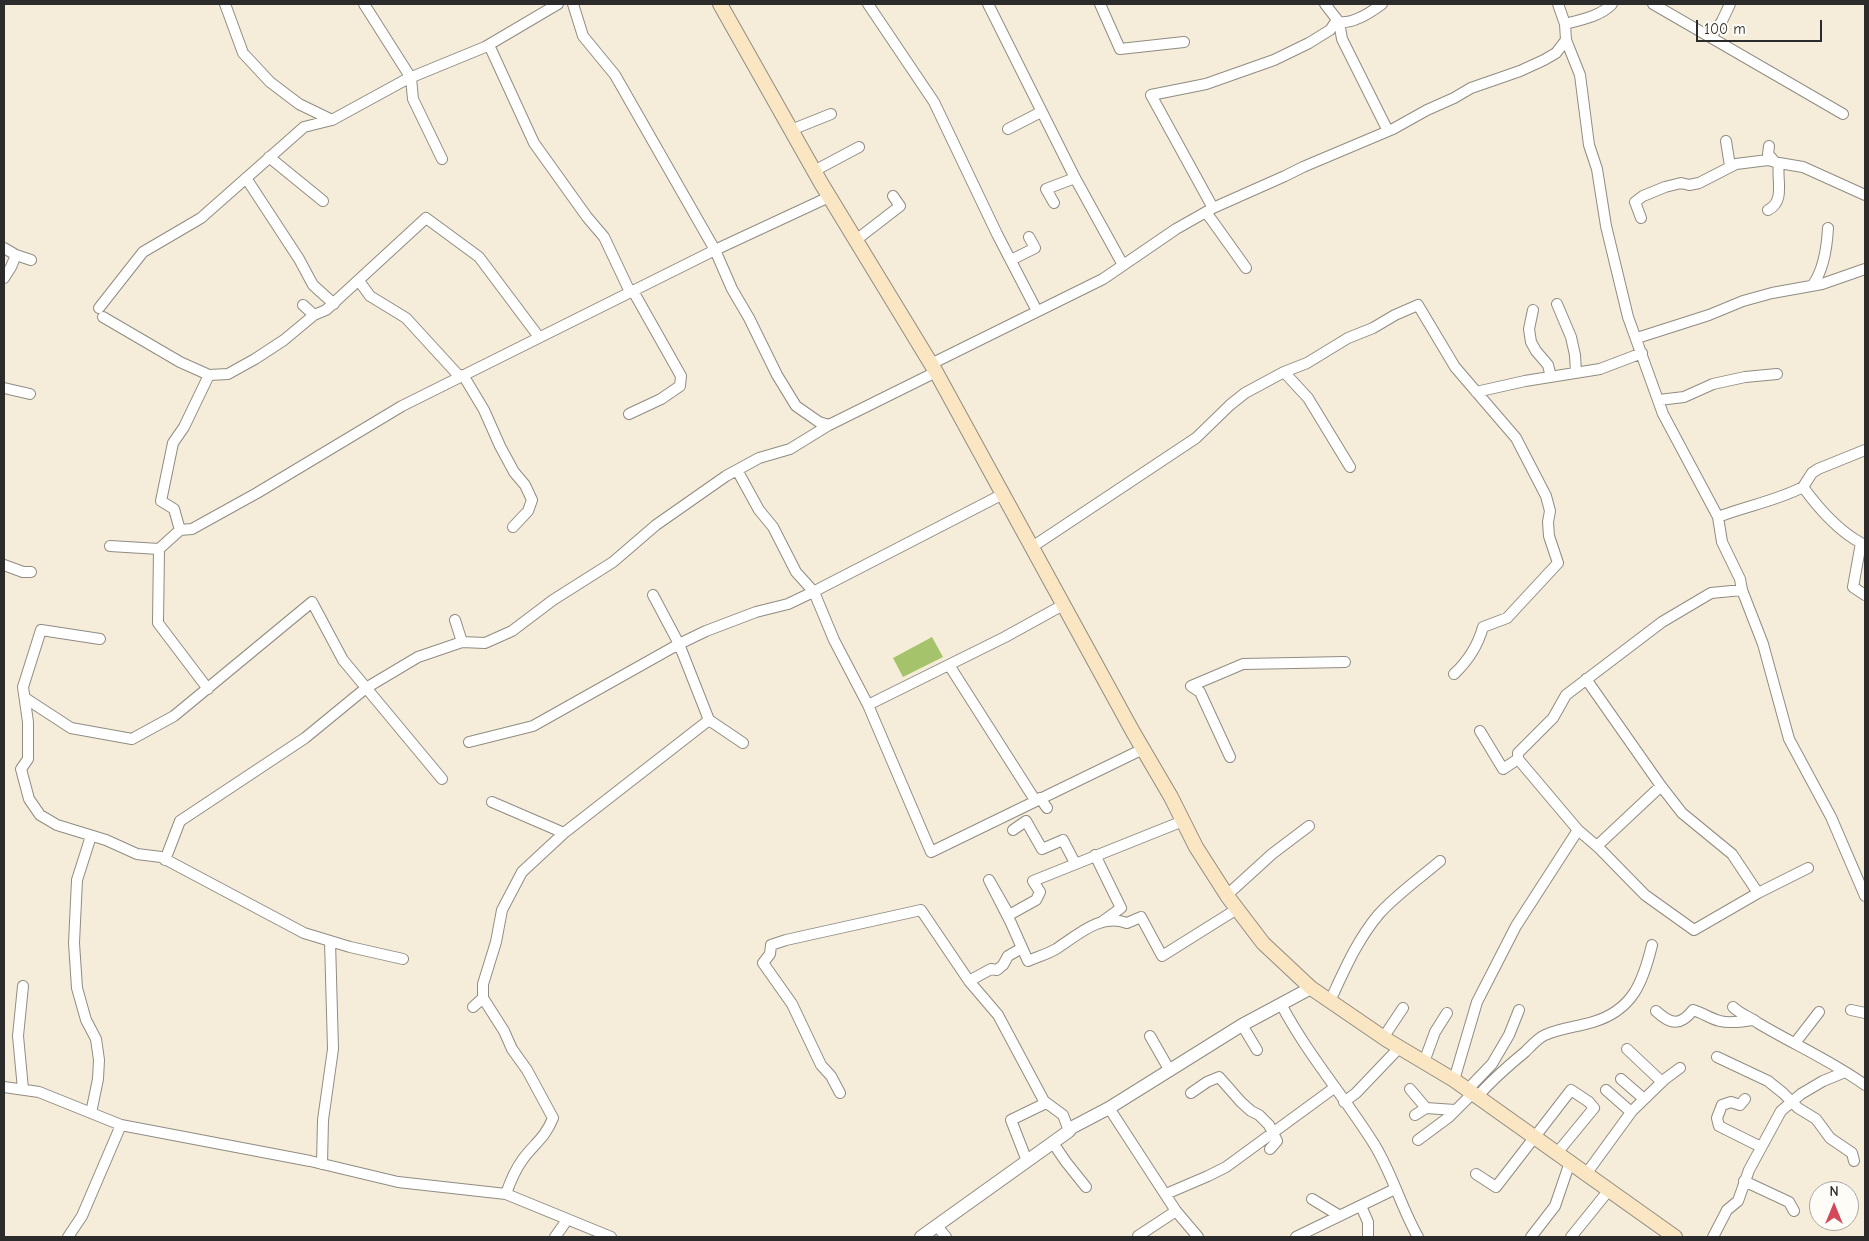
<!DOCTYPE html>
<style>
body{margin:0}
#map{position:relative;width:1869px;height:1241px;overflow:hidden;background:#f5edda;font-family:"Comic Neue",sans-serif}
canvas{display:block}
.frame{position:absolute;inset:0;border:5px solid #2b2b2b;pointer-events:none}
.north{position:absolute;left:1809px;top:1181px;width:50px;height:50px;box-sizing:border-box;background:#fdfcf7;border:1px solid #a9a8a5;border-radius:50%;rotate:0deg;font-size:14px;font-weight:700;line-height:20px;text-align:center;color:#2b2b2b}
.north::after{content:'';display:block;margin:auto;width:18px;height:22px;background:#d1495b;clip-path:polygon(50% 0,100% 100%,50% 72%,0 100%)}
.scale{position:absolute;left:1696px;top:20px;width:126px;height:22px;box-sizing:border-box;border:2px solid #2b2b2b;border-top:0;padding-left:6px;font-size:15px;line-height:18px;white-space:nowrap;color:#2b2b2b;-webkit-text-stroke:4px #fdfcf7;paint-order:stroke}
</style>
<div id="map">
<canvas width="1869" height="1241"></canvas>
<div class="frame"></div>
<div class="north">N</div>
<div class="scale">100 m</div>
</div>
<script>
const g = document.querySelector('canvas').getContext('2d');
g.lineJoin = 'round';
function paint(path, color) { g.fillStyle = color; g.fill(path, 'evenodd'); }
function trace(path, color, width, dash) { g.strokeStyle = color; g.lineWidth = width; g.lineCap = dash ? 'butt' : 'round'; g.setLineDash(dash || []); g.stroke(path); }
paint(new Path2D(`
 M932,637L943,657L903,677L893,658Z`), '#a5c36b');
const minor = new Path2D(`
 M225,4L243,53L270,82L299,104L332,120
 M364,4L411,78L413,99L442,159
 M573,4L583,36L615,75L715,250L732,289L749,318L777,375L796,406L819,422L829,425
 M868,4L934,102L997,234L1037,311
 M988,4L1075,178L1123,265
 M1100,4L1120,49L1184,42
 M1325,4L1339,22L1342,39L1388,131
 M1653,4L1843,114
 M1339,22C1353,24 1370,13 1382,4
 M1565,24C1581,20 1601,16 1612,4
 M1711,37L1722,21L1730,4
 M1566,40L1580,75L1589,145L1597,169L1606,226L1628,317L1663,414L1718,517
 M489,45L534,143L587,217L604,237L630,292
 M1008,129L1041,112
 M791,130L831,114
 M1726,141L1730,166
 M1769,146L1768,154L1775,162
 M269,157L323,201
 M814,171L859,147
 M246,178L299,259L313,285L334,304
 M1054,203L1046,189L1075,178
 M1213,208L1285,176L1303,167L1393,129L1427,110L1454,98L1471,88L1520,71L1544,60L1556,53L1566,40L1565,24L1558,4
 M1768,210C1786,201 1776,179 1779,163L1803,167L1865,195
 M1206,212L1246,268
 M1641,218L1635,202L1643,196L1665,187L1681,183L1689,185L1699,183L1736,164L1768,160L1775,162
 M856,240L900,206L893,196
 M4,248L16,255L31,260
 M1011,260L1035,248L1029,237
 M4,278L11,267L16,255
 M359,281L370,296L406,318L460,377
 M1812,286C1824,270 1827,247 1828,228
 M1557,304L1571,337L1575,355L1576,373
 M99,308L143,252L201,218L304,127L332,120L407,79L485,47L558,4
 M1533,310L1529,329L1531,342L1536,351L1548,365L1551,377
 M314,315L326,310L426,218L479,257L539,337
 M103,317L180,362L209,375L184,427L173,443L161,501L174,509L180,530L192,529L257,493L402,406L715,250L829,197
 M1637,338L1709,315L1743,301L1772,293L1822,284L1865,269
 M931,364L1103,279L1176,229L1213,208L1151,95L1206,84L1274,60L1309,43L1330,30L1337,20
 M1284,372L1308,398L1350,467
 M209,375L228,374L255,359L284,340L314,315L303,305
 M463,375L484,410L500,446L514,472L525,485L532,500L528,511L513,527
 M4,388L30,394
 M1476,392L1525,381L1600,369L1642,353
 M1659,400L1684,397L1713,384L1745,377L1777,374
 M629,414L661,399L680,386L681,376L633,291
 M737,470L759,510L773,527L796,572L814,592L834,640L868,705L1005,637L1063,605
 M1803,487L1812,473L1818,469L1865,450
 M180,530L159,549L158,623L208,689
 M110,546L159,549
 M1032,547L1196,438L1230,405L1245,393L1284,372L1307,363L1348,338L1373,328L1395,315L1418,305L1455,367L1516,438L1546,496L1550,511L1548,522L1549,536L1558,563L1507,618L1483,627C1478,645 1468,661 1454,674
 M4,565L23,572H31
 M1865,595L1853,587L1861,543C1837,530 1819,509 1803,487C1776,501 1746,506 1718,517L1722,542L1740,579L1742,590L1763,644L1789,739L1831,817L1865,896
 M455,620L462,642
 M100,639L41,630L23,687L28,722V759L21,769L29,799L40,815L57,825L106,840L137,854L161,857L304,933L350,947L403,959
 M949,665L1035,800
 M1586,679L1661,786L1682,813L1732,854L1758,893
 M25,698L71,728L132,739L174,716L312,602L343,660L442,779
 M868,705L931,852L1143,749
 M709,720L743,743
 M1480,731L1503,769L1518,759V753L1553,718L1566,695L1662,622L1711,593L1742,590
 M469,742L533,726L679,644L706,631L756,612L788,604L811,593L1003,494
 M1230,757L1200,692L1191,686L1243,664L1345,662
 M1518,759L1578,830
 M1040,798L1047,808
 M492,802L564,833L709,720L679,644L653,595
 M1013,830L1026,821L1042,849L1063,840L1075,863
 M91,836L77,880L74,943L77,988L86,1020L96,1039L99,1060L98,1079L91,1113
 M1597,846L1661,786
 M1095,855L1121,908L1103,921
 M165,860L180,821L305,738L366,688L418,657L462,642L485,643L512,631L553,600L613,562L656,525L726,476L759,458L790,449L829,425L936,372
 M1227,895L1272,854L1309,826
 M1011,923L989,880L1009,915L1036,900L1040,892L1033,881L1183,821
 M969,981L991,969L997,970L1003,965L1008,956L1022,948L1011,923L1028,961C1037,957 1048,954 1056,949C1078,935 1100,913 1127,923L1141,917L1162,956L1237,909
 M1330,1001C1344,971 1357,940 1379,914C1397,894 1420,878 1440,861
 M1281,1004C1307,1054 1344,1096 1374,1144C1392,1173 1401,1207 1418,1237
 M473,1007L483,998
 M1733,1007C1740,1014 1750,1017 1758,1023C1793,1044 1832,1061 1865,1085
 M1851,1010L1865,1013
 M1656,1011C1670,1024 1680,1027 1693,1010C1703,1013 1711,1019 1720,1021C1731,1024 1743,1021 1754,1020
 M1242,1025L1257,1050
 M1150,1036L1170,1071
 M1383,1038L1403,1008
 M1795,1043L1819,1012
 M1627,1049L1662,1082
 M1717,1057L1768,1081L1783,1093L1798,1108L1816,1119L1830,1138L1852,1153L1854,1161
 M1424,1062L1435,1032L1447,1013
 M1621,1079L1644,1099
 M1454,1080L1477,1002L1516,926L1578,830L1599,848L1645,895L1694,930L1758,893L1808,868
 M4,1087L39,1092L121,1125L310,1161L398,1182L506,1194L611,1237
 M23,1089L18,1036L23,986
 M1410,1089L1426,1108L1455,1110
 M1468,1089L1492,1064L1509,1035L1519,1010
 M1606,1090L1631,1112
 M840,1093L831,1076L821,1065L792,1004L763,963L770,954L771,945L786,940L921,910L969,981L998,1015L1044,1101L1063,1115L1069,1131
 M1191,1093L1207,1082L1219,1077L1241,1102L1251,1111L1259,1115L1269,1125L1277,1141L1270,1149
 M1478,1096C1492,1080 1508,1066 1525,1052C1531,1046 1538,1038 1545,1035C1561,1028 1577,1027 1593,1022C1633,1010 1643,982 1652,945
 M1745,1099L1740,1105L1731,1102L1722,1105L1717,1118L1719,1126L1761,1147
 M1344,1102L1356,1093L1399,1048
 M1109,1108L1176,1211L1198,1237
 M1415,1115L1426,1108
 M1418,1140L1449,1117L1473,1093
 M1053,1143L1066,1162L1086,1187
 M1027,1161L1011,1120L1046,1103
 M322,1164L323,1120L333,1049L330,941
 M1476,1174L1496,1187L1571,1090L1589,1102L1594,1108L1557,1153
 M1586,1174L1632,1111L1665,1079L1680,1068
 M1744,1181L1789,1202L1794,1211
 M506,1194C510,1182 515,1170 523,1159C535,1143 545,1138 553,1118L527,1070L512,1049L504,1031L483,998V984L496,942L502,910L522,872L564,833
 M1166,1194L1208,1176L1226,1167L1334,1088
 M1312,1199L1340,1216
 M1361,1206L1368,1222V1237
 M937,1226L946,1237
 M68,1237L82,1216L121,1125
 M555,1237L567,1220
 M1139,1237L1138,1236L1176,1211
 M1296,1237L1395,1189
 M1531,1237L1555,1206L1570,1162
 M1571,1237L1609,1190
 M1713,1237L1727,1210L1738,1201L1749,1170L1781,1111L1801,1094L1823,1081L1845,1072`);
const tertiary = new Path2D(`
 M921,1237L1069,1131L1071,1128L1109,1108L1242,1025L1311,988`);
const secondary = new Path2D(`
 M720,4L821,183L936,372L1133,732L1171,797L1196,847L1228,897L1263,943L1311,988L1387,1040L1454,1080L1675,1237`);
trace(minor, '#908c82', 12);
trace(tertiary, '#908c82', 14);
trace(secondary, '#908c82', 16);
trace(minor, '#fff', 10);
trace(tertiary, '#fff', 12);
trace(secondary, '#fbe6c4', 14);
</script>
